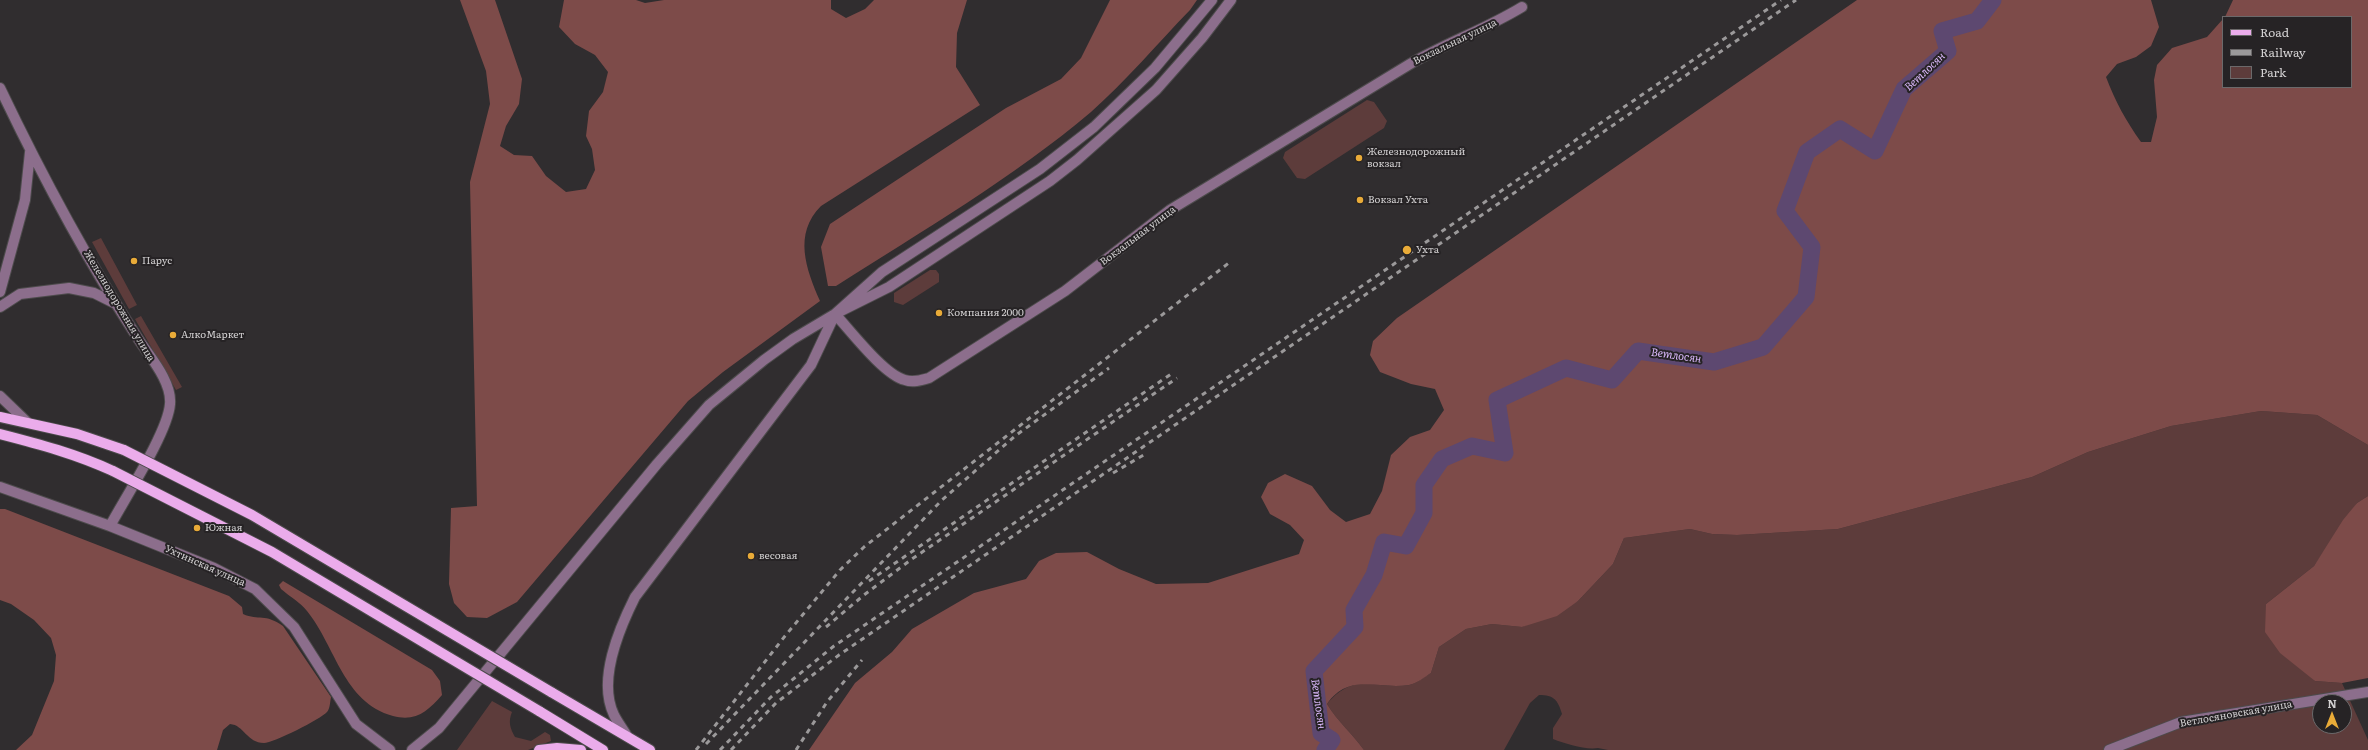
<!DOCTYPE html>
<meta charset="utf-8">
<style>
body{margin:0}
#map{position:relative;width:2368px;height:750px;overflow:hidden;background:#302d2f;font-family:Literata,serif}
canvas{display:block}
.legend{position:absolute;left:2222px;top:16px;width:130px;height:72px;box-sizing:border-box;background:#262325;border:1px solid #6b696a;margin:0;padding:5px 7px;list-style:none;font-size:12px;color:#d3d1d2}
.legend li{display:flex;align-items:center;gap:8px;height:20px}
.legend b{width:20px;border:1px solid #6b696a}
.north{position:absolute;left:2312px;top:694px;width:40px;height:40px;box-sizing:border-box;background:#262325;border:1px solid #6b696a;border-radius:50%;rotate:0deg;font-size:11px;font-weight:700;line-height:16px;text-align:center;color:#d3d1d2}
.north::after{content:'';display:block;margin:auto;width:14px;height:18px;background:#e9ab38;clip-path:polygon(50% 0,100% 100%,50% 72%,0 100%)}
</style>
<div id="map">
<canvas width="2368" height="750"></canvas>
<ul class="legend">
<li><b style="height:5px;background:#ebaceb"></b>Road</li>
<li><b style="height:5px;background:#9b999a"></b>Railway</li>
<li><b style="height:11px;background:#5d3c3b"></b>Park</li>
</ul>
<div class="north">N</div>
</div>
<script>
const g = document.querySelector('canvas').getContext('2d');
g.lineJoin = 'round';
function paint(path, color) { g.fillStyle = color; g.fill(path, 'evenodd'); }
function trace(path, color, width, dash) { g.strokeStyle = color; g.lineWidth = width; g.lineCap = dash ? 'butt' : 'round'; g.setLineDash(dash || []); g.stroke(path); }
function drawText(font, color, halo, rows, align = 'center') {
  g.font = font + ' Literata,serif'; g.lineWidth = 4; g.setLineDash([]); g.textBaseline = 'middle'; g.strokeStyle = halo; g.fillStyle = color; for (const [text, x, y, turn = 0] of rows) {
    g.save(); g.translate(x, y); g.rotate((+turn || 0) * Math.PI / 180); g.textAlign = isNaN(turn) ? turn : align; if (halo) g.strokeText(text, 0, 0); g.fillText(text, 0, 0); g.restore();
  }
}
paint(new Path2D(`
 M1367,100L1374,102L1387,121L1384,128L1305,179L1297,178L1283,158L1285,152Z
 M101,238L137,305L129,309L92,242Z
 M930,270H936L939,274V282L903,305L894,302V293Z
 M141,316L182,387L176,390L135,319Z
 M2261,411L2317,415L2368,445V496L2357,503L2314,566L2266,604L2315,681L2342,683L2368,740V750H1608L1598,748C1585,750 1566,744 1553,739V728L1562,714C1558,700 1554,695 1539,695L1530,703L1504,750H1364C1352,733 1338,722 1327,704C1354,671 1375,690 1409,685C1416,684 1424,677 1431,673L1439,647L1466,629L1492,624L1522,627L1578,601L1613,564L1624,538L1690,529L1712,534L1737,535L1838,529L2032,477L2088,452L2171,426ZM2320,702H2344V726H2320Z
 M492,701L512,712C508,722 510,728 515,737L531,741L545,732L550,735L551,741L528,750H457Z`), '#5d3c3b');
paint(new Path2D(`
 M460,0H495L522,79L519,104L506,126L500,146L514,155L532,156L546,176L566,192L586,189L595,170L592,149L586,136L589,111L603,92L608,72L595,55L575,44L559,27L564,0H636L645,3L664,0H831V9L846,18L865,9L874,0H967L957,33L956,67L980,105L821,206C793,234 806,269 820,301L723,372L688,401L517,602L487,618L467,617L454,603L449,584L451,508L477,506L470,182L490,104L486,71Z
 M1110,0H1197L1190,10C1157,44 1126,81 1091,112C1013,178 922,231 836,286H828L821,247L830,224L1006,108L1061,79L1081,58Z
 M1857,0H2151L2159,27L2151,46L2136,57L2117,64L2106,77C2115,101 2126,121 2141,142H2151L2157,117L2154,80L2157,65L2172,48L2207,37L2223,19V87H2351V17H2225L2233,0H2368V445L2317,415L2261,411L2171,426L2088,452L2032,477L1838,529L1737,535L1712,534L1690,529L1624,538L1613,564L1578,601L1557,616L1522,627L1492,624L1466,629L1439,647L1431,673C1425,677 1416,684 1409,685C1377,690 1350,672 1327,704C1338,722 1352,733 1364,750H809L855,683L892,652L912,629L974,593L1026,579L1039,561L1056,553L1087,552L1119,569L1156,584L1208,583L1299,554L1304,540L1290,525L1270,514L1261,497L1268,483L1285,474L1312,486L1330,510L1346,522L1370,514L1382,491L1391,455L1410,437L1430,430L1444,410L1435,389L1411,384L1380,372L1370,355L1373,341L1397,318Z
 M2368,496V678L2342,683L2315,681L2280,653L2265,632L2266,604L2314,566L2343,520L2357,503Z
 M0,509H5L229,596L242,607L243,614C259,621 265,613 283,626L331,697C330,702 330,709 327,712C321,719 273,743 264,743C247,743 244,725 230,724L223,730L217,750H16L32,735L54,681L56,655L51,638L34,620L11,604L0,600Z
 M283,581L432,670L440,681L442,695C428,711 416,722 393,716C343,702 336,647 307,611C300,602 289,596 281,589L279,585Z`), '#7d4b49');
trace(new Path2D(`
 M1325,750L1332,740L1321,733L1314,671L1355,627L1354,610L1374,575L1384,542L1406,546L1424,513V485L1442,459L1472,446L1505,453L1497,400L1566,368L1612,380L1638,351L1714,362L1763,347L1806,297L1812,247L1785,211L1807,152L1840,129L1875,151L1904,89L1948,51L1942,31L1977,21L1993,0`), '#5d4870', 17);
const minor = new Path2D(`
 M0,88C41,174 86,258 137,337C149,356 172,381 170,404C168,432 125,498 110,526
 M0,292L25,200L30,152
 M0,307L20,294L69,288L94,293L116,304
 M835,314C850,330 884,375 905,380C913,383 922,380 929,378L1065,291L1170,210L1410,64C1446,43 1486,29 1522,7
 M0,396L27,422
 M0,487L110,526L214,568L255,589L294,627L356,724L390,750
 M627,736C623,729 618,723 614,715C597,680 619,629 635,597L811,365L835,314L882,272L1040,169L1094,127L1155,68L1212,0
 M412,750L439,728L657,464L709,405L764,360L793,339L835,314L889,287L1050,181L1077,160L1156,90L1202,38L1231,0
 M2109,750L2181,722L2368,692`);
const major = new Path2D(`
 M0,417L77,434L124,450
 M0,434C39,444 76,454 113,471
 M551,692L650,750
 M539,711L603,750
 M539,750L557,748L581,750`);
trace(minor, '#4d4b4c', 12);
trace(major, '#4d4b4c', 12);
trace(minor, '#8c6e8c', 10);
trace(major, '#ebaceb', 10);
trace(new Path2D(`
 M1113,473L1147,453
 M869,581L1174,372
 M826,627L864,595L912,559L1177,378
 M706,744L942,500L1015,436L1109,368
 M696,750L785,636L840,570L864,547L1230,262
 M720,750L771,697L834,646L1781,0
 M731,750L776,703L839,655L1796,0
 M796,750L827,702L862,660`), '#9b999a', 3, [5, 5]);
const majorBridge = new Path2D(`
 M124,450L252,515L551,692
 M113,471L272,552L539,711`);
trace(majorBridge, '#4d4b4c', 12, []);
trace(majorBridge, '#ebaceb', 10);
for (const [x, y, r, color] of [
 [1359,158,4,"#e9ab38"],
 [1360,200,4,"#e9ab38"],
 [1407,250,5,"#e9ab38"],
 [134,261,4,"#e9ab38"],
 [939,313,4,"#e9ab38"],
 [173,335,4,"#e9ab38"],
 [197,528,4,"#e9ab38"],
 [751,556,4,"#e9ab38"]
]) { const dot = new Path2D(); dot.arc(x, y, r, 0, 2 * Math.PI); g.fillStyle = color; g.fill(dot); trace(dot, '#262325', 1.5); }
drawText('10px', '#d3d1d2', '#262325', [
 ["Вокзальная улица",1455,42,-26],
 ["Вокзальная улица",1138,236,-37],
 ["Железнодорожная улица",119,306,59],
 ["Ухтинская улица",205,566,24],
 ["Ветлосяновская улица",2236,714,-10]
]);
drawText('10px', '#d3d1d2', '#262325', [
 ["Железнодорожный",1367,152],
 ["вокзал",1367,164],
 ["Вокзал Ухта",1368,200],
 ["Ухта",1416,250],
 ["Парус",142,261],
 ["Компания 2000",947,313],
 ["АлкоМаркет",181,335],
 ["Южная",205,528],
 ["весовая",759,556]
], 'left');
drawText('italic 11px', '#dbb9fc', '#262325', [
 ["Ветлосян",1925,72,-43],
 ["Ветлосян",1676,356,8],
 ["Ветлосян",1318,704,82]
]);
</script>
